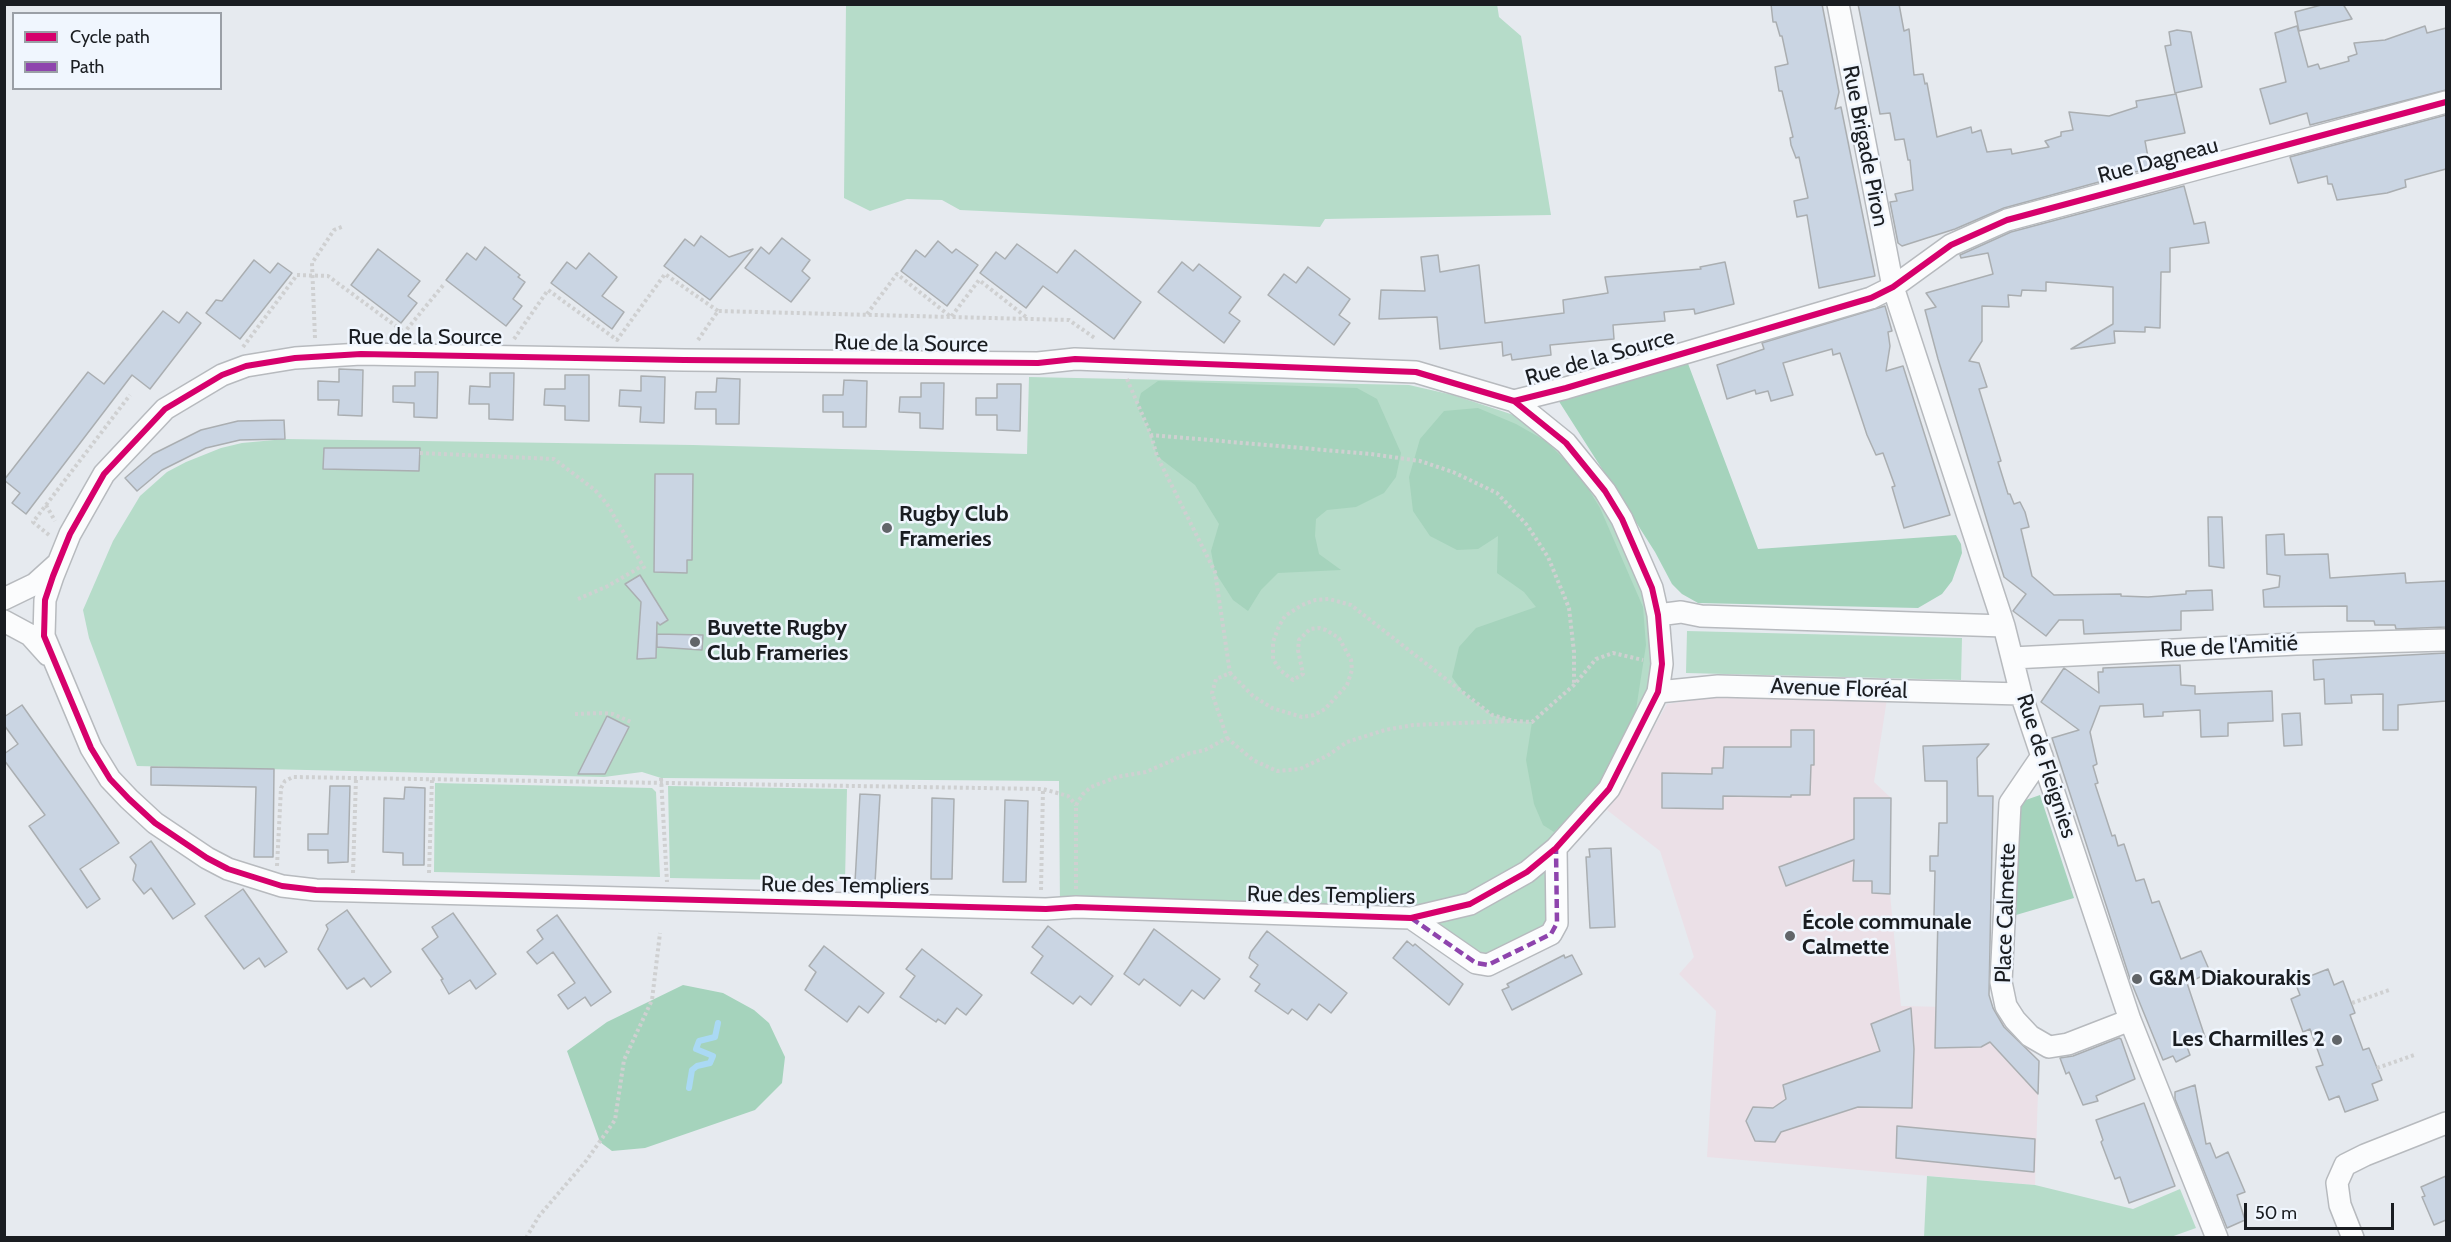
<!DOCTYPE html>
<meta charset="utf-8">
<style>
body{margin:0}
#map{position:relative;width:2451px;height:1242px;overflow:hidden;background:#e6eaef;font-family:Cabin,sans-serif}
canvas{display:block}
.frame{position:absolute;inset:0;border:6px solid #1a1d21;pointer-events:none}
.legend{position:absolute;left:12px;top:12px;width:210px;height:78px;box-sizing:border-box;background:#f0f6fe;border:2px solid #9a9fa6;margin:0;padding:8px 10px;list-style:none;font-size:18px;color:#1a1d21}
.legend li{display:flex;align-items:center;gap:12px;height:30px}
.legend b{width:30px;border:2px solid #9a9fa6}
.scale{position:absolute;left:2244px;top:1203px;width:150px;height:27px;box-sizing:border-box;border:3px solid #1a1d21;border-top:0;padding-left:8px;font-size:18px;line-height:21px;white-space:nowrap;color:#1a1d21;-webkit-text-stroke:4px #f0f6fe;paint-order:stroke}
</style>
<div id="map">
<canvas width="2451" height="1242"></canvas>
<div class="frame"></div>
<ul class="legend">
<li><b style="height:8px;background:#d6006c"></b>Cycle path</li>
<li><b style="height:8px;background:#8e44ad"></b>Path</li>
</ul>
<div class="scale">50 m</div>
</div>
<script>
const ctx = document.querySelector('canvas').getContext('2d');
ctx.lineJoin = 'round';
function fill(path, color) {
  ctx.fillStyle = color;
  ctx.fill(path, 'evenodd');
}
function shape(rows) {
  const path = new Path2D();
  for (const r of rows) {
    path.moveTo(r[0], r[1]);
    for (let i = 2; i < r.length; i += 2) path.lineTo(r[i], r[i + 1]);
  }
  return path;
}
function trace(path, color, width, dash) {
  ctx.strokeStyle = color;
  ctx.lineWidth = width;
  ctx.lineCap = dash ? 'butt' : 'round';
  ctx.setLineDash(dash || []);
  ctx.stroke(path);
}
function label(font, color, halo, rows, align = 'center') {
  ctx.font = font + ' Cabin,sans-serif';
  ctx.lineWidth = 5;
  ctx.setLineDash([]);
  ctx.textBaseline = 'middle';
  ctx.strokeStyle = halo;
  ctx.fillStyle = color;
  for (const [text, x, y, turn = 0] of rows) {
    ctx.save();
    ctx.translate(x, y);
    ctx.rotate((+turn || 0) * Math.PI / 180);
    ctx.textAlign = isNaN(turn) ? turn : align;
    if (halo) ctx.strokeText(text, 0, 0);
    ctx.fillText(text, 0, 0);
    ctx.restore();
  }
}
fill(shape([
 [1748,692,1887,699,1874,782,1891,798,1890,894,1901,1006,1993,1008,2039,1061,2035,1185,1707,1157,1716,1011,1679,974,1694,957,1660,851,1607,810,1667,704]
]), '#ebe0e7');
fill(shape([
 [1497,4,1499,17,1521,36,1551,215,1325,219,1320,227,960,210,942,200,907,199,870,211,844,198,846,5],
 [1029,377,1409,385,1453,395,1541,424,1566,443,1638,552,1662,664,1609,789,1556,848,1557,923,1488,965,1411,918,1060,908,1059,781,661,778,642,772,604,777,137,766,89,638,83,610,113,541,140,496,167,472,186,462,221,448,242,443,285,439,693,445,1027,454],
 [1687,631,1962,638,1961,680,1686,673],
 [435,783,652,788,656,792,660,877,434,872],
 [668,786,847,789,845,881,670,878],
 [1927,1176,2035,1185,2133,1209,2180,1189,2196,1228,2168,1238,1924,1237]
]), '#b6dcc9');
fill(shape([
 [1684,353,1758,549,1956,535,1961,544,1962,553,1952,581,1942,594,1918,608,1698,603,1682,594,1672,584,1655,552,1553,392],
 [1158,381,1357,388,1377,399,1401,453,1396,477,1384,493,1356,507,1327,510,1316,519,1315,536,1319,554,1341,570,1278,573,1261,590,1248,611,1233,600,1215,572,1211,551,1219,524,1195,485,1157,456,1151,435,1137,407,1141,393],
 [1478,408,1516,424,1546,441,1580,475,1600,508,1643,607,1646,645,1635,716,1620,751,1594,791,1554,832,1543,825,1534,804,1526,760,1532,722,1514,721,1492,715,1466,696,1452,677,1459,647,1476,628,1536,607,1524,592,1497,573,1498,536,1478,549,1457,550,1430,536,1413,511,1409,477,1420,439,1444,411],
 [2040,795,2074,898,2016,915,2020,802],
 [683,985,723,993,754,1010,769,1023,785,1057,782,1083,755,1110,645,1148,612,1151,600,1142,567,1051,607,1022]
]), '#a5d3bc');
trace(shape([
 [689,1088,692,1070,697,1066,710,1063,713,1056,696,1049,699,1041,715,1037,718,1023]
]), '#aad9f4', 6);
const building = shape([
 [1771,4,1822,4,1839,92,1835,109,1841,107,1875,276,1819,288,1807,215,1797,217,1794,201,1808,198,1799,157,1796,158,1791,145,1790,138,1793,137,1782,91,1779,91,1775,67,1788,64,1782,36,1780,36,1776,22,1773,22,1771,4],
 [1858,4,1899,4,1904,31,1909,29,1914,75,1923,74,1925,84,1927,83,1937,137,1971,127,1972,133,1981,130,1987,152,2011,149,2012,154,2049,147,2045,141,2061,136,2061,132,2073,130,2069,112,2109,116,2137,107,2136,101,2176,94,2185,133,2145,141,2150,168,2004,208,1955,229,1902,246,1898,243,1890,202,1897,201,1895,194,1913,190,1910,160,1908,160,1904,139,1895,140,1890,113,1880,114,1858,4],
 [2325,4,2343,4,2352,19,2299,31,2295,12,2325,4],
 [2297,26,2308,67,2318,64,2320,69,2349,61,2348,57,2357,54,2354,43,2385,40,2425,26,2427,33,2446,28,2446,90,2310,125,2307,113,2270,124,2260,89,2286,82,2275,33,2297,26],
 [2177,30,2191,32,2202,87,2175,93,2165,46,2171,45,2169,32,2177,30],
 [2446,115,2446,169,2405,180,2406,187,2387,193,2337,200,2332,184,2328,184,2327,176,2298,183,2290,157,2446,115],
 [2184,186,2194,224,2205,222,2209,243,2170,248,2170,272,2161,272,2160,328,2145,327,2145,332,2114,331,2115,343,2071,349,2113,324,2113,287,2046,282,2046,291,2022,290,2021,296,2008,295,2009,307,1982,306,1982,341,1969,361,1979,363,1987,387,1979,389,2001,461,1998,462,2008,494,2010,494,2014,504,2020,502,2025,512,2029,527,2021,529,2032,576,2054,595,2121,594,2121,596,2148,597,2186,594,2186,591,2212,590,2213,610,2181,611,2181,630,2084,634,2083,620,2059,620,2046,636,2013,611,2026,594,2004,577,1938,359,1925,310,1936,307,1926,293,1993,274,1988,253,1961,258,1960,255,2011,232,2184,186],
 [701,236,729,257,753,249,710,300,664,266,685,239,694,246,701,236],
 [782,238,810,260,802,271,810,278,791,302,745,268,761,247,769,254,782,238],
 [938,241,952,253,956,249,978,265,947,306,901,271,916,250,925,257,938,241],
 [1017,244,1057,273,1075,250,1141,302,1114,339,1043,286,1026,308,980,273,996,252,1005,259,1017,244],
 [485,247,520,275,518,277,525,282,513,299,522,306,506,326,446,280,467,253,476,260,485,247],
 [378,249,420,281,408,296,417,303,401,323,351,285,378,249],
 [589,253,617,277,602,296,624,312,612,329,551,283,567,262,576,269,589,253],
 [1438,255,1440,272,1479,265,1485,323,1564,313,1563,300,1608,293,1605,277,1701,269,1700,267,1725,262,1734,304,1695,314,1694,309,1664,312,1665,321,1613,325,1614,339,1550,345,1551,355,1512,360,1511,354,1503,356,1502,342,1440,349,1437,317,1379,319,1381,290,1425,291,1421,257,1438,255],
 [254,260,270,273,278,263,292,273,240,339,206,313,216,300,222,301,254,260],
 [1182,262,1193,271,1199,264,1241,297,1229,313,1240,321,1224,343,1158,292,1182,262],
 [1308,267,1350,299,1339,315,1350,323,1334,345,1268,295,1284,274,1296,283,1308,267],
 [1885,306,1892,331,1888,332,1890,346,1886,371,1903,366,1950,515,1904,528,1892,487,1895,486,1883,453,1876,455,1867,435,1840,353,1833,355,1832,349,1783,363,1793,395,1771,401,1768,391,1756,394,1755,390,1727,399,1717,365,1764,349,1762,343,1885,306],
 [163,311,179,323,187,312,201,323,150,389,132,375,26,514,12,503,20,493,4,480,88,372,104,384,163,311],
 [339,369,363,370,362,416,338,415,339,400,318,400,318,381,339,382,339,369],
 [415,372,438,372,437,418,414,417,414,403,393,402,393,386,415,386,415,372],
 [490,373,514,373,513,420,489,419,489,404,469,404,470,386,490,387,490,373],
 [565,375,589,375,589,421,565,420,565,406,544,405,545,389,565,389,565,375],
 [641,376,665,377,664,423,640,422,641,407,619,406,620,390,641,391,641,376],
 [717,378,740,379,739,424,716,424,716,409,695,409,696,392,716,392,717,378],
 [844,380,867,381,866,427,843,427,843,412,823,412,823,395,843,395,844,380],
 [921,383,944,383,943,429,920,428,920,413,899,412,900,397,921,397,921,383],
 [997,384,1021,384,1020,431,997,430,997,415,976,415,976,398,997,398,997,384],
 [284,420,285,439,240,440,206,448,162,470,137,491,125,478,153,454,201,430,238,421,284,420],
 [324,448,420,448,419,471,323,469,324,448],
 [655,474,693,474,692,560,687,560,687,573,654,572,655,474],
 [2208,517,2222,517,2224,568,2209,566,2208,517],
 [2284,534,2285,555,2328,554,2330,578,2405,573,2406,583,2446,581,2446,627,2396,629,2395,625,2375,625,2374,621,2347,621,2347,606,2264,607,2263,590,2279,587,2280,576,2267,574,2266,535,2284,534],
 [640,575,668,620,660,625,657,622,656,658,637,659,641,602,625,584,640,575],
 [657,634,703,635,702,650,657,647,657,634],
 [2446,653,2446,701,2398,705,2398,730,2383,730,2383,694,2351,695,2352,703,2325,704,2324,679,2314,680,2313,660,2446,653],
 [2180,665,2181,685,2195,686,2195,694,2272,691,2273,721,2228,723,2228,736,2201,737,2200,710,2163,712,2163,716,2144,717,2143,704,2100,706,2090,732,2097,764,2093,766,2098,783,2095,784,2112,836,2115,835,2118,846,2124,844,2136,881,2144,879,2152,903,2159,901,2181,959,2201,951,2208,967,2209,973,2187,983,2205,1037,2186,1044,2190,1055,2176,1062,2173,1056,2163,1060,2130,979,2052,738,2079,730,2041,702,2064,668,2099,693,2098,672,2103,672,2103,668,2180,665],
 [22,705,119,843,80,869,100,899,87,908,29,826,45,815,4,760,4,754,18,744,4,725,4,717,22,705],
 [2300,713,2302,745,2284,746,2282,714,2300,713],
 [607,716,629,727,605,774,578,774,607,716],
 [1791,730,1814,730,1814,765,1811,765,1810,795,1791,795,1791,797,1723,796,1723,809,1662,808,1662,773,1712,774,1712,768,1723,768,1724,747,1791,747,1791,730],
 [1989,744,1977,758,1978,796,1993,796,1989,995,1993,1008,2004,1027,2039,1061,2038,1094,1990,1042,1981,1047,1935,1048,1938,916,1934,916,1935,871,1930,871,1930,856,1938,856,1939,823,1947,823,1947,781,1925,781,1923,746,1989,744],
 [151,767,274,769,273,857,254,857,256,787,151,785,151,767],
 [330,786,350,786,348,862,328,863,328,850,308,850,308,834,328,834,330,786],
 [405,787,425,788,424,865,403,865,403,853,383,852,384,798,404,799,405,787],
 [860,794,880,795,875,883,855,882,860,794],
 [932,798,954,799,952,879,931,879,932,798],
 [1854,798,1891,798,1890,894,1872,893,1872,881,1853,881,1854,860,1786,886,1779,867,1854,839,1854,798],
 [1005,800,1028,801,1026,882,1003,882,1005,800],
 [151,841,195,904,173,919,151,888,144,894,133,880,136,865,130,857,151,841],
 [1611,848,1615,927,1590,928,1586,857,1590,857,1589,849,1611,848],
 [243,889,287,952,265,967,259,958,244,969,205,916,243,889],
 [347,910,391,972,371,987,364,978,347,989,318,949,328,929,326,925,347,910],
 [453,913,496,974,476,989,470,980,449,994,441,980,443,979,422,949,438,937,432,927,453,913],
 [557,915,611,992,591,1006,585,997,568,1009,558,995,575,983,553,952,537,964,527,952,543,939,537,930,557,915],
 [1048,926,1113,976,1091,1005,1080,996,1073,1004,1031,973,1043,956,1032,947,1048,926],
 [1154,929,1220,979,1204,999,1192,990,1180,1006,1144,979,1139,985,1124,974,1154,929],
 [1267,931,1347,993,1331,1013,1319,1004,1307,1020,1292,1009,1288,1014,1255,991,1260,984,1250,977,1258,965,1249,958,1251,952,1267,931],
 [1407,941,1413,946,1415,944,1463,984,1449,1005,1393,958,1407,941],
 [824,946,884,993,868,1013,859,1006,847,1022,805,990,816,972,809,966,824,946],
 [922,949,982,995,966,1015,957,1008,945,1024,938,1019,936,1022,900,997,915,976,906,969,922,949],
 [1564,955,1565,958,1572,955,1582,974,1512,1010,1502,990,1509,987,1507,984,1564,955],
 [2328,969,2334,985,2343,981,2355,1013,2350,1015,2363,1050,2369,1048,2382,1080,2372,1084,2378,1100,2345,1112,2339,1096,2329,1100,2316,1067,2323,1065,2310,1029,2303,1032,2291,999,2300,995,2295,982,2328,969],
 [1911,1008,1914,1049,1912,1108,1858,1107,1781,1132,1775,1142,1755,1141,1746,1121,1753,1107,1773,1108,1786,1099,1783,1085,1880,1051,1871,1024,1911,1008],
 [2119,1038,2121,1039,2135,1079,2096,1096,2098,1101,2083,1105,2069,1072,2066,1074,2060,1058,2073,1056,2119,1038],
 [2195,1085,2206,1144,2210,1143,2216,1158,2228,1152,2245,1192,2237,1195,2245,1220,2227,1228,2175,1099,2175,1092,2195,1085],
 [2144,1103,2175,1186,2129,1203,2120,1177,2115,1179,2101,1142,2103,1140,2096,1120,2144,1103],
 [1897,1126,2035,1139,2034,1172,1896,1158,1897,1126],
 [2446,1176,2446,1220,2434,1225,2422,1197,2425,1196,2421,1187,2446,1176]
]);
fill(building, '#cad5e3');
trace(building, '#aaaeb1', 1.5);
const minor = shape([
 [1838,4,1893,287,2004,626,2021,694,2130,1020,2217,1238],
 [1514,401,1566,443,1605,491,1622,519,1652,588,1658,615,1662,664,1658,692,1609,789,1556,848,1527,872,1470,904,1411,918,1076,907,1046,909,316,890,282,886,228,869,207,858,155,823,129,799,110,779,91,748,44,636,45,600,53,576,70,534,104,474,165,409,222,375,246,366,295,358,361,354,684,360,1038,363,1075,359,1100,360,1416,372,1514,401,1566,388,1871,298,1893,287,1951,245,2007,220,2446,102],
 [4,599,35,584,56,565],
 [1658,615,1681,612,1701,616,2004,626],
 [4,621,30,635,48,655],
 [2012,658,2296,644,2446,640],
 [1658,692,1718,686,2021,694],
 [2042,756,2010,803,2001,982,2006,1006,2015,1020,2030,1036,2049,1047,2068,1044,2130,1020],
 [1411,918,1476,963,1488,965,1551,934,1557,923,1556,848],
 [2353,1238,2340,1205,2337,1183,2345,1165,2365,1155,2446,1123]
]);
trace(minor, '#b7babe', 24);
trace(shape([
 [867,314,897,274,951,317,979,280,1026,317],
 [403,334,445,283],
 [315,338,312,263,334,230,344,226],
 [514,339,548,290,617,340,665,274,718,311],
 [698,340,718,311,1069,320,1096,339],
 [243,347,297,275,328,276,404,332],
 [1127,379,1151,435,1371,454,1420,461,1453,472,1497,493,1527,525,1548,557,1569,608,1574,652,1574,685],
 [1151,435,1157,456,1215,572,1230,673],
 [420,453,554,459,595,490,607,504,646,571],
 [46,505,55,521],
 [49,535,33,522,130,395],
 [578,599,608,586,642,566],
 [575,714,603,713,613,714,631,722],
 [1227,738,1253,760,1277,771,1300,769,1327,756,1347,742,1385,730,1413,725,1510,721],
 [661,778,667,882],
 [277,866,281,788,285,781,293,777,1043,789,1068,796,1076,805],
 [353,873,356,778],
 [429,873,432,779],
 [1076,889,1076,805,1083,794,1091,787,1117,777,1146,772,1187,754,1205,750,1227,738,1212,693,1216,679,1230,673,1253,696,1272,708,1302,717,1314,715,1325,709,1347,685,1352,670,1351,660,1339,638,1326,630,1319,628,1310,629,1299,640,1298,650,1303,674,1293,680,1280,670,1273,659,1273,642,1279,626,1285,616,1302,605,1315,600,1329,599,1351,605,1492,715,1514,721,1532,722,1574,685,1596,659,1613,653,1643,660],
 [1041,890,1043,789],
 [2352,1003,2389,990],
 [2377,1068,2414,1055],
 [526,1238,539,1216,586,1161,615,1120,624,1060,652,1000,660,933]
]), '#cfd0d1', 4, [3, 3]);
trace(minor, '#fbfcfd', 21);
trace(shape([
 [1411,918,1476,963,1488,965,1551,934,1557,923,1556,848]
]), '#8e44ad', 4.5, [9, 4.5]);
trace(shape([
 [1514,401,1566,443,1605,491,1622,519,1652,588,1658,615,1662,664,1658,692,1609,789,1556,848,1527,872,1470,904,1411,918,1076,907,1046,909,316,890,282,886,228,869,207,858,155,823,129,799,110,779,91,748,44,636,45,600,53,576,70,534,104,474,165,409,222,375,246,366,295,358,361,354,684,360,1038,363,1075,359,1100,360,1416,372,1514,401,1566,388,1871,298,1893,287,1951,245,2007,220,2446,102]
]), '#d6006c', 6);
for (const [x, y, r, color] of [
 [887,528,6,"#616569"],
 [695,642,6,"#616569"],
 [1790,936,6,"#616569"],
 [2137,979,6,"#616569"],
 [2337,1040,6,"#616569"]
]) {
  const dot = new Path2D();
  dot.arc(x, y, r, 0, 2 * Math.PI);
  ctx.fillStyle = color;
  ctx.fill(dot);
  trace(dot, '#f0f6fe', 2);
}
label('22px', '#1a1d21', '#f0f6fe', [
 ["Rue Brigade Piron",1865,146,79],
 ["Rue Dagneau",2158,161,-15],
 ["Rue de la Source",425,338],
 ["Rue de la Source",911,344,1],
 ["Rue de la Source",1600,358,-16],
 ["Rue de l'Amitié",2229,647,-3],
 ["Avenue Floréal",1839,689,2],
 ["Rue de Fleignies",2046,766,72],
 ["Rue des Templiers",845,886,1],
 ["Rue des Templiers",1331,896,1],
 ["Place Calmette",2006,913,-88]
]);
label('bold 22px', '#1a1d21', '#f0f6fe', [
 ["Rugby Club",899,515],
 ["Frameries",899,540],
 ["Buvette Rugby",707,629],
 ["Club Frameries",707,654],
 ["École communale",1802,923],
 ["Calmette",1802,948],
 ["G&M Diakourakis",2149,979],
 ["Les Charmilles 2",2325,1040,"right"]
], 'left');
</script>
